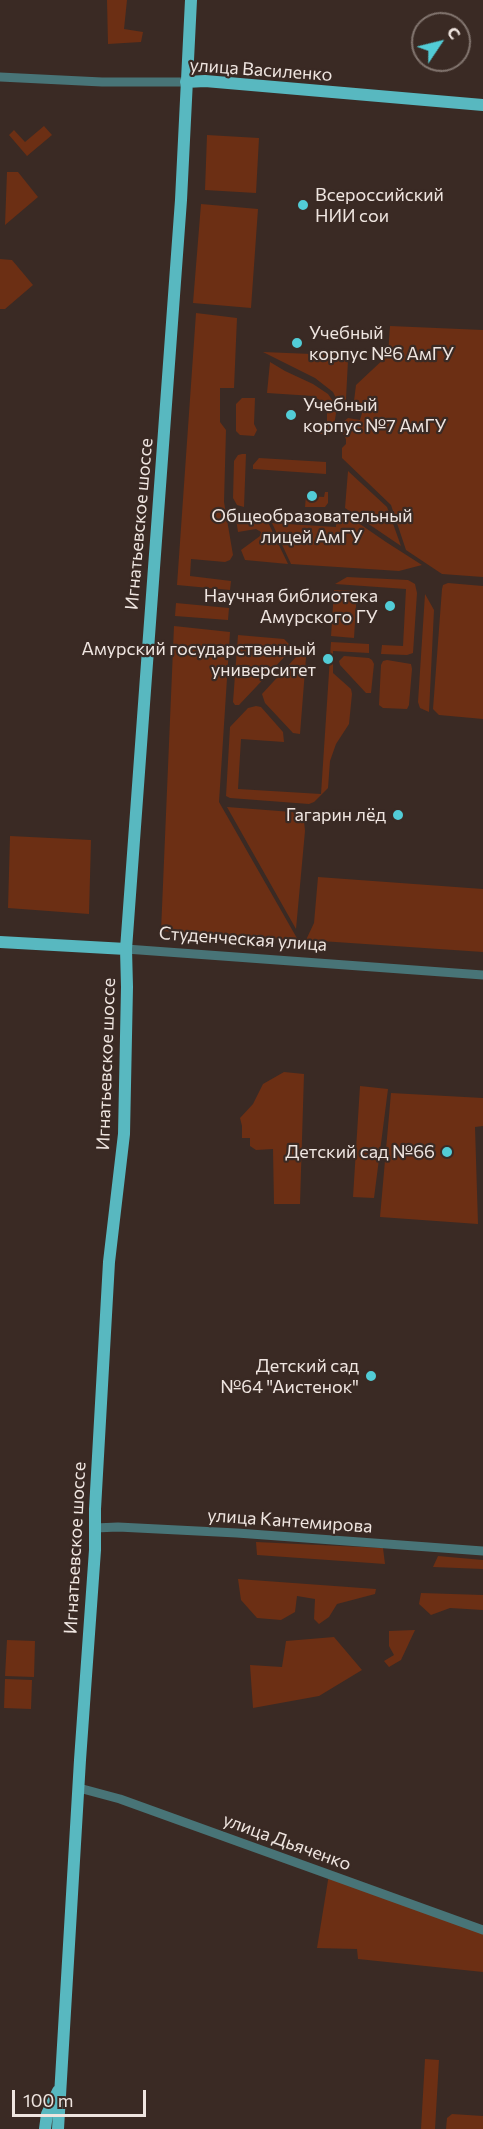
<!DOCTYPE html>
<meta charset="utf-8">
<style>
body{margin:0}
#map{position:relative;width:483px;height:2129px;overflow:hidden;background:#3a2a24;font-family:Commissioner,sans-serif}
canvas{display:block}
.north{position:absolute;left:411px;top:12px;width:60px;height:60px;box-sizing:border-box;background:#3a2a24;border:2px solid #82756f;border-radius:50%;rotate:55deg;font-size:16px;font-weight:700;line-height:24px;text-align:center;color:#efe5e0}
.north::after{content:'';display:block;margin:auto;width:21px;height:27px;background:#52ccd6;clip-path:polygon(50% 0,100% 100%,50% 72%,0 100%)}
.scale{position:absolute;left:12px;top:2090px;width:134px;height:27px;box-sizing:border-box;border:3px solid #efe5e0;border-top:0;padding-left:8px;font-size:18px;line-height:21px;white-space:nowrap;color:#efe5e0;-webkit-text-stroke:4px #3a2a24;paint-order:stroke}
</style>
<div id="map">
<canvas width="483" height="2129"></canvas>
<div class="north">С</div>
<div class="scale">100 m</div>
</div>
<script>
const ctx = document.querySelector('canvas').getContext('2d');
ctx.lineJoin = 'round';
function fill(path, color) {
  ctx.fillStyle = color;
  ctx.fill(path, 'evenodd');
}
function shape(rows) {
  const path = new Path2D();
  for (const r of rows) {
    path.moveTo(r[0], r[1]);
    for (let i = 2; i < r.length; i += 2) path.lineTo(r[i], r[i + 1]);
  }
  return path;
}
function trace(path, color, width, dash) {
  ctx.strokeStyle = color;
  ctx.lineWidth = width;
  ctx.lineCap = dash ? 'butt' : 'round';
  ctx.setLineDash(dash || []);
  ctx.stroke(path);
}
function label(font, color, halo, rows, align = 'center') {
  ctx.font = font + ' Commissioner,sans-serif';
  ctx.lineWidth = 4.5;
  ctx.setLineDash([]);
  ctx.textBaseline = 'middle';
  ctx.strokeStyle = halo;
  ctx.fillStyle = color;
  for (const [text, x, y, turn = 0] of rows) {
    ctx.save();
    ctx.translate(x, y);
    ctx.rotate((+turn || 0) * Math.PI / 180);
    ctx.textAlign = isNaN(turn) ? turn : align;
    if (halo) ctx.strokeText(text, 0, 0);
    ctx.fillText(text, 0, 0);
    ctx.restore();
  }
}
fill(shape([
 [107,0,127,0,124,29,143,32,141,42,108,44],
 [44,126,52,135,27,156,9,135,14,130,25,142],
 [207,135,259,138,256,193,205,190],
 [7,172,18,172,38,197,5,225],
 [201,204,258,209,251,308,193,303],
 [0,259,12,260,33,285,5,309,0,309],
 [196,313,237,318,234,388,220,388,220,422,226,430,224,502,233,555,230,560,225,562,191,559,190,576,231,581,230,590,177,585],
 [390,326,483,330,483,577,442,574,406,550,391,505,342,458,342,448,346,444,346,439,342,432,343,422,348,418,360,420,362,413,354,401,356,385,388,355],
 [263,352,336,355,348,360,346,399,344,404,339,404,333,392,315,378],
 [270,362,285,371,313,384,328,394,337,407,333,432,328,434,319,434,319,429,323,429,327,425,327,406,325,403,313,396,267,393],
 [242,398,255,398,254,424,257,430,254,436,240,435,236,431,236,404],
 [242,454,246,454,244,507,237,505,233,498,234,461,238,455],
 [259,458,326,462,326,474,253,469,253,465],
 [348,471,387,507,401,546,345,508],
 [325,492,328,492,328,503,325,507,305,507,306,496,324,497],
 [341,511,386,542,422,565,399,571,291,564,272,523,336,527,336,516],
 [239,514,265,516,288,564,245,560,241,550,260,536,261,532,256,529,238,532,236,519],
 [347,577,408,580,415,584,417,593,413,653,407,655,381,654,382,645,403,646,406,589,335,584],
 [448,583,483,586,483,719,439,715,433,709,442,589,443,585],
 [334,590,357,591,354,638,331,636],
 [425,594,434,610,429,712,420,708,418,702],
 [176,603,229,608,228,620,175,616],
 [174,626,230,632,219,802,298,940,161,931],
 [238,635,284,639,290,645,290,651,239,705,235,705,233,702],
 [331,642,369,644,369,653,333,651,333,673,351,689,352,694,349,724,336,744,330,761,328,788,314,802,309,804,230,798,226,796,230,727,248,708,256,706,261,707,283,732,284,742,241,739,238,789,321,794],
 [307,645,300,734,293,733,265,703,262,694],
 [344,656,369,658,372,660,374,664,371,693,366,693,340,665,339,661],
 [387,660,411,664,412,669,409,705,407,709,383,708,379,705,381,665,383,661],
 [227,807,292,812,299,815,304,821,305,831,296,929],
 [10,836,91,840,89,914,8,908],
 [318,877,483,889,483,952,306,940,314,923],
 [284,1072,304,1074,300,1204,274,1204,273,1149,256,1150,250,1146,250,1138,242,1138,242,1126,240,1118,253,1104,263,1084],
 [360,1086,388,1089,374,1198,353,1197],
 [391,1093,483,1098,483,1126,475,1127,478,1224,380,1217],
 [256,1542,383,1548,385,1564,257,1555],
 [438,1556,483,1560,483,1569,433,1567],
 [238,1579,376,1589,375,1594,337,1604,329,1617,319,1624,314,1619,315,1599,297,1596,295,1612,281,1620,257,1618,241,1600],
 [421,1593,483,1595,483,1610,450,1608,431,1615,419,1604],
 [415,1630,401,1660,389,1667,384,1661,394,1655,389,1646,389,1631],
 [334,1637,362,1670,319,1696,253,1708,250,1665,282,1667,286,1641],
 [7,1640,35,1641,34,1677,5,1676],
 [5,1679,32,1680,31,1709,4,1708],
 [329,1874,483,1930,483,1972,358,1959,357,1949,317,1948],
 [425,2059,439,2060,435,2129,421,2129],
 [452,2114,483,2116,483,2129,446,2129,447,2118]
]), '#6c2f14');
trace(shape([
 [0,77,102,82,186,82],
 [126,949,483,975],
 [95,1528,118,1527,237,1533,483,1551],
 [79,1788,120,1799,483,1930]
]), '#487477', 9);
trace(shape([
 [186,82,205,81,483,105],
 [0,942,126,949],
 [45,2129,47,2114,58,2091],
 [58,2129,80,1760,95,1550,95,1509,109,1262,124,1134,127,987,126,949,181,200,191,0]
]), '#58b8c0', 12);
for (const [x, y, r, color] of [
 [303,205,6,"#52ccd6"],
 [297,343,6,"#52ccd6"],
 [291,415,6,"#52ccd6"],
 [312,496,6,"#52ccd6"],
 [390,606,6,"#52ccd6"],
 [328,659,6,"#52ccd6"],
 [398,815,6,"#52ccd6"],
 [447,1152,6,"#52ccd6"],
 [371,1376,6,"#52ccd6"]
]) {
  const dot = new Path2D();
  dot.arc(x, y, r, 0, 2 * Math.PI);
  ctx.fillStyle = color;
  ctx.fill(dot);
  trace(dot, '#3a2a24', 2);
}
label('18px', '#efe5e0', '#3a2a24', [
 ["улица Василенко",261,70,4],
 ["Игнатьевское шоссе",139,524,-85],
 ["Студенческая улица",243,939,4],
 ["Игнатьевское шоссе",106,1064,-88],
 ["улица Кантемирова",290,1521,4],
 ["Игнатьевское шоссе",75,1548,-87],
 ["улица Дьяченко",287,1842,20]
]);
label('18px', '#efe5e0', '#3a2a24', [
 ["Всероссийский",315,195,"left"],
 ["НИИ сои",315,216,"left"],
 ["Учебный",309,333,"left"],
 ["корпус №6 АмГУ",309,354,"left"],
 ["Учебный",303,405,"left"],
 ["корпус №7 АмГУ",303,426,"left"],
 ["Общеобразовательный",312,516,"center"],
 ["лицей АмГУ",312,537,"center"],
 ["Научная библиотека",378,596],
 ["Амурского ГУ",378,617],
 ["Амурский государственный",316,649],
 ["университет",316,670],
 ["Гагарин лёд",386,815],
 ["Детский сад №66",435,1152],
 ["Детский сад",359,1366],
 ["№64 \"Аистенок\"",359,1387]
], 'right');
</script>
